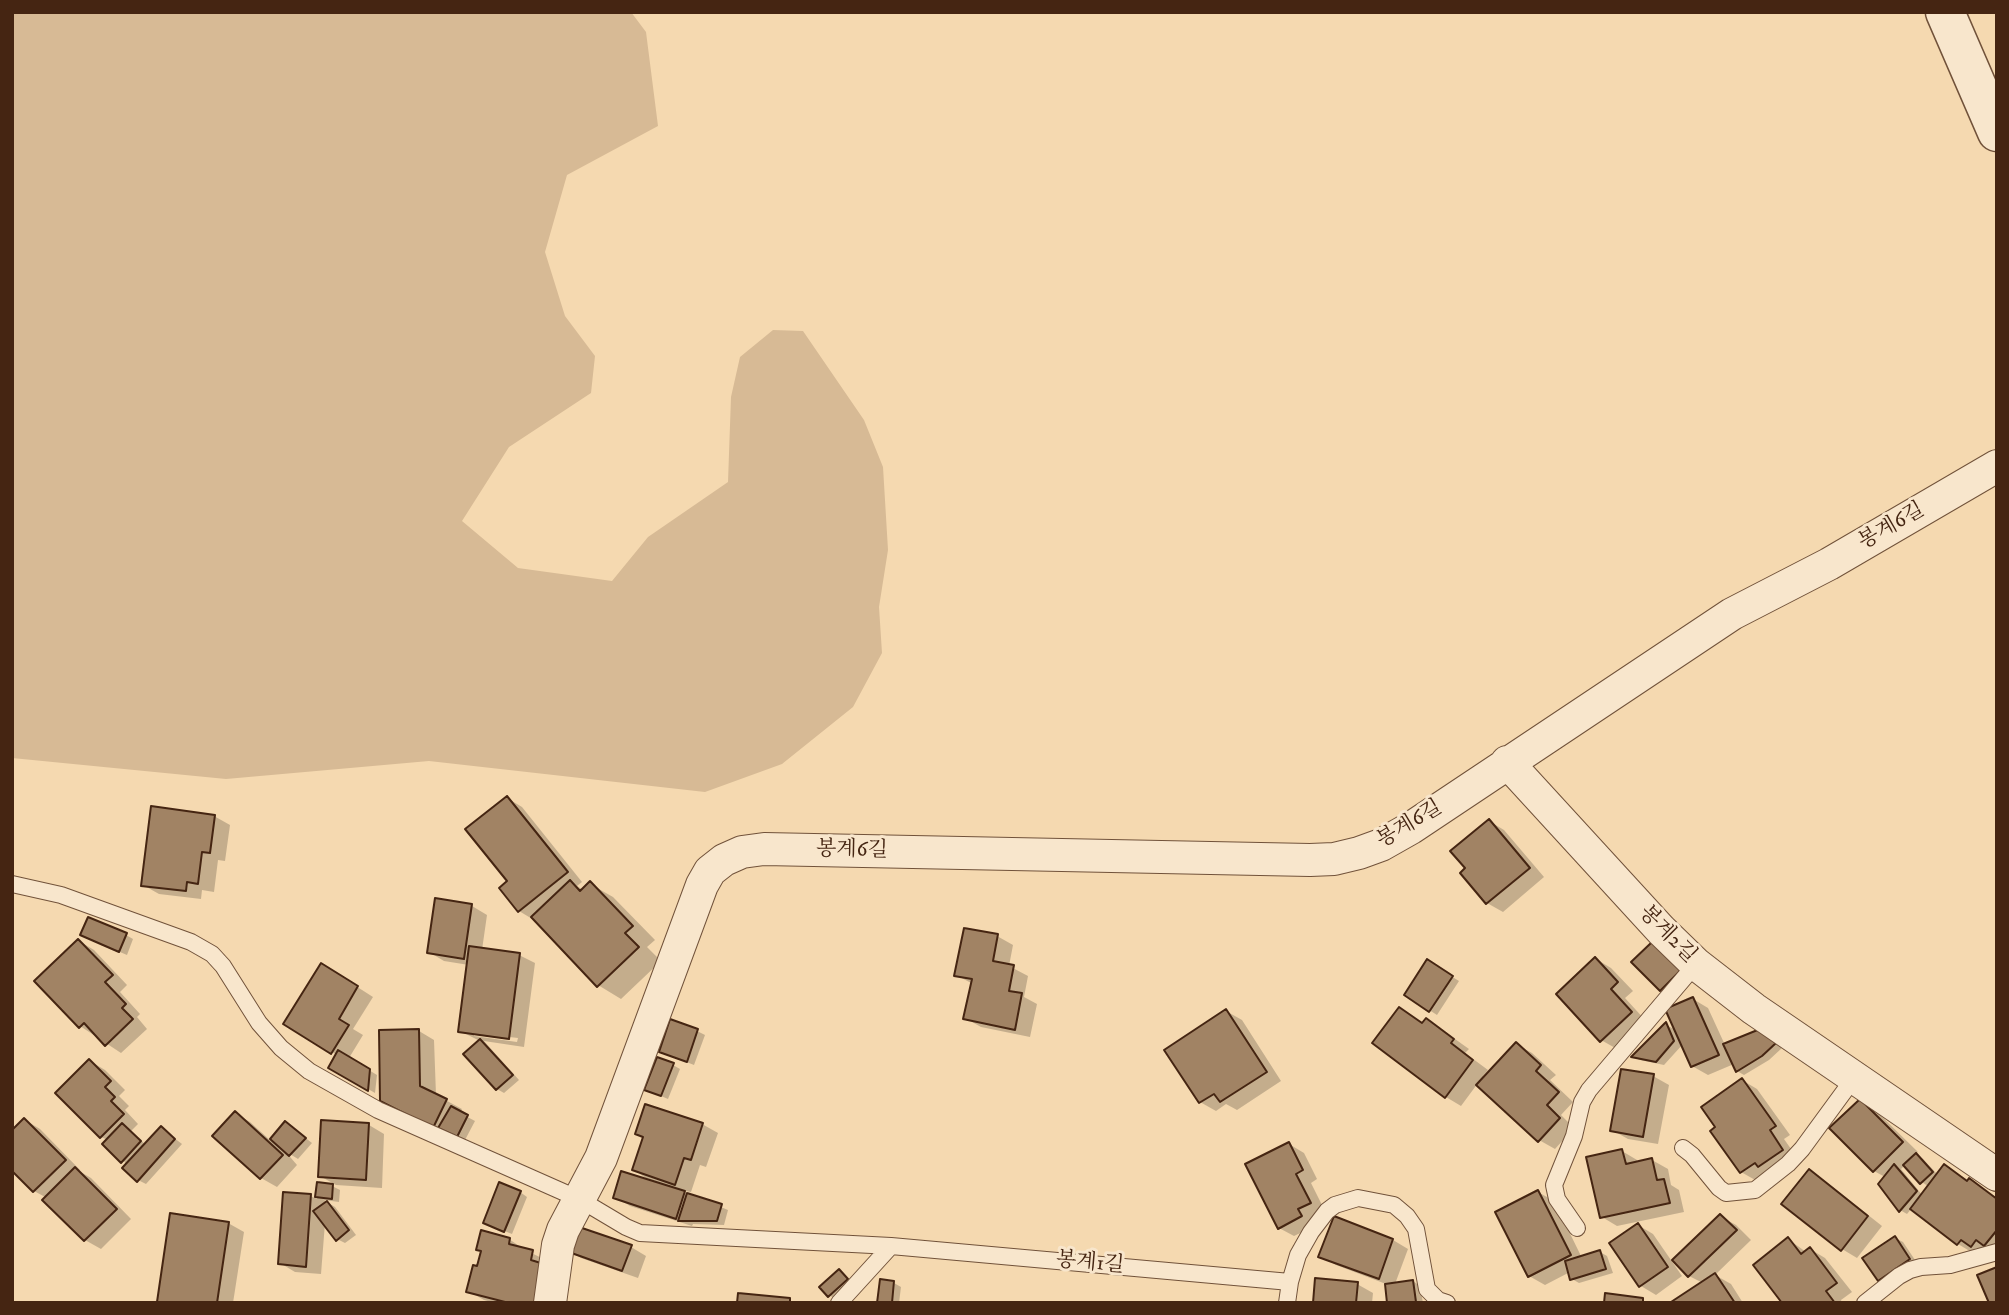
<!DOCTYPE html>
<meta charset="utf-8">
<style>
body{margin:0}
#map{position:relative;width:2009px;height:1315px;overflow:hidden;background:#f5d9b0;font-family:"IM FELL DW Pica",serif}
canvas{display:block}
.frame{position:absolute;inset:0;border:14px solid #452512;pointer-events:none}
</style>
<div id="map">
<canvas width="2009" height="1315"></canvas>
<div class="frame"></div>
</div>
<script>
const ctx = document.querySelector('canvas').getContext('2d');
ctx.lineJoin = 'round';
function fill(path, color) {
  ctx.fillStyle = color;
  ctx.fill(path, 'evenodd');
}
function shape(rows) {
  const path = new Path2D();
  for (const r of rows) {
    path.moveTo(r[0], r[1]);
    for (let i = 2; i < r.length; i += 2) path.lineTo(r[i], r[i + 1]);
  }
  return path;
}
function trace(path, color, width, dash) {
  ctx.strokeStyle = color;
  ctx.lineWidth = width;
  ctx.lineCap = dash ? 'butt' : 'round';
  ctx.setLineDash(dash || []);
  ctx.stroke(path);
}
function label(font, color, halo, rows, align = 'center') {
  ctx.font = font + ' "IM FELL DW Pica","Noto Serif KR",serif';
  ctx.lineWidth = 6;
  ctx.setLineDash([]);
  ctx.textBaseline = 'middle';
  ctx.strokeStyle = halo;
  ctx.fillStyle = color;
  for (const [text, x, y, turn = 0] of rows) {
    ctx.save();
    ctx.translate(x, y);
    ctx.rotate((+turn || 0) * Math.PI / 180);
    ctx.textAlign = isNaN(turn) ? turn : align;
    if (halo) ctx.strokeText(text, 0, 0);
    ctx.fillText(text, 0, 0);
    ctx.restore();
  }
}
fill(shape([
 [12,12,631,12,646,32,658,126,567,175,545,252,565,316,595,356,591,393,509,447,462,521,518,568,612,581,648,537,728,482,731,397,740,357,773,330,803,331,864,420,883,467,888,550,879,607,882,653,853,707,782,764,705,792,429,761,226,779,12,758]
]), '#d7ba95');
fill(shape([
 [507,798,522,807,582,882,577,886,583,890,590,884,613,897,655,940,647,947,661,961,621,999,598,985,534,920,519,911,510,882],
 [214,816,230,825,225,861,218,860,214,892,202,890,201,899,159,894,143,885],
 [1489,821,1504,830,1544,877,1503,912,1487,903,1468,868],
 [472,906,487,915,482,950,519,955,535,963,524,1047,484,1041,519,1080,504,1093,497,1089,480,1041,460,1031,469,965,444,961,429,952],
 [474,1033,518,1038,517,1042,474,1036],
 [126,935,133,939,127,955,89,939],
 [997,936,1013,945,1009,966,1028,976,1024,997,1037,1004,1030,1037,981,1027,965,1018,973,984,956,975],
 [79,941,94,950,127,985,120,992,140,1014,137,1017,147,1029,121,1053,80,1026],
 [1596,959,1611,968,1633,991,1625,998,1646,1021,1617,1049,1601,1040],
 [1428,962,1459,981,1437,1015,1406,995],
 [337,974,373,997,353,1029,363,1035,349,1058,377,1075,375,1093,330,1067,337,1055,286,1024],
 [1693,999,1708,1008,1725,1045,1767,1035,1782,1048,1769,1060,1744,1075,1737,1071,1734,1064,1708,1075,1692,1066,1683,1044,1664,1065,1640,1060,1633,1057,1666,1025,1676,1030],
 [1399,1009,1423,1024,1426,1020,1441,1029,1469,1049,1465,1053,1488,1070,1483,1076,1485,1078,1516,1044,1532,1053,1556,1075,1550,1080,1573,1102,1561,1115,1574,1128,1555,1149,1539,1140,1478,1083,1461,1106,1446,1097],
 [1226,1011,1242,1020,1281,1081,1237,1110,1226,1104,1216,1111,1200,1102],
 [419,1031,434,1040,436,1095,462,1109,460,1113,475,1121,465,1140,450,1133,449,1135,397,1109],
 [697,1031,705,1035,694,1065,661,1052],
 [90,1061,105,1070,125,1090,119,1096,129,1106,125,1110,138,1124,131,1131,146,1145,161,1128,182,1144,146,1184,138,1180,108,1140,101,1137],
 [673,1065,680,1069,668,1099,654,1093],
 [1653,1076,1669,1085,1658,1144,1628,1139,1612,1130],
 [1742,1080,1757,1089,1790,1135,1784,1139,1798,1159,1757,1181,1741,1172,1718,1128],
 [1860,1101,1875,1110,1918,1152,1915,1154,1923,1159,1938,1175,1945,1166,1997,1198,1997,1251,1987,1254,1976,1248,1973,1253,1958,1244,1912,1208,1907,1214,1900,1210,1885,1177,1874,1171,1832,1128],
 [1905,1165,1922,1182,1929,1187,1923,1196,1901,1169],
 [235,1113,250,1122,271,1141,286,1123,312,1143,298,1159,285,1151,297,1165,277,1187,261,1178,215,1136],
 [25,1120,40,1129,80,1170,79,1171,91,1178,131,1219,101,1249,85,1240,45,1200,47,1198,34,1191],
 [323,1122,369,1125,384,1134,382,1188,336,1185,320,1176],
 [702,1124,718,1133,706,1167,700,1165,691,1192,680,1190,728,1210,724,1225,693,1224,692,1226,630,1206,615,1197,653,1183,634,1170],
 [1289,1144,1304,1153,1317,1179,1311,1183,1325,1211,1317,1225,1294,1236,1279,1228],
 [1622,1151,1637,1160,1638,1163,1652,1160,1668,1169,1671,1185,1679,1190,1684,1212,1617,1226,1602,1217],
 [1809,1171,1824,1180,1882,1226,1857,1258,1842,1249],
 [318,1184,332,1186,340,1190,339,1202,324,1200,335,1207,356,1235,345,1243,337,1239,325,1223,321,1274,295,1272,280,1263,310,1196,317,1199],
 [520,1192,527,1197,512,1234,492,1226],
 [1538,1192,1554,1201,1582,1258,1600,1252,1607,1256,1613,1273,1579,1283,1572,1279,1570,1272,1545,1285,1529,1276],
 [1720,1216,1736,1225,1751,1240,1715,1275,1731,1284,1743,1303,1673,1303,1703,1283,1689,1276],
 [1335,1218,1393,1240,1408,1249,1395,1284,1413,1281,1420,1286,1423,1303,1389,1303,1386,1284,1336,1265,1321,1256],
 [228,1223,244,1232,233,1303,162,1303,159,1301],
 [1638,1225,1653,1234,1682,1276,1656,1295,1641,1286],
 [1895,1238,1903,1242,1917,1263,1886,1284,1879,1280],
 [509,1239,525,1250,548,1261,552,1303,495,1303,484,1300,468,1291,482,1252,478,1250],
 [1788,1239,1806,1252,1810,1249,1825,1258,1852,1292,1841,1300,1842,1303,1784,1303],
 [631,1247,646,1256,638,1278,581,1258,566,1249],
 [839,1271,854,1284,837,1300,829,1295],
 [894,1283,901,1287,899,1303,879,1303],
 [1357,1284,1373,1293,1372,1303,1315,1303]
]), '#0003');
const building = shape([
 [507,796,568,872,518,912,499,888,507,881,465,829,507,796],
 [151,806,215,815,210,853,202,852,198,884,187,882,186,891,141,886,151,806],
 [1489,819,1530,868,1486,904,1460,873,1465,868,1450,851,1489,819],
 [570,880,580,891,590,881,633,926,625,933,639,947,597,987,531,917,570,880],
 [435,898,472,904,464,959,427,953,435,898],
 [88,917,127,933,119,952,80,935,88,917],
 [964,928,998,934,993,961,1014,965,1009,991,1022,993,1015,1030,963,1019,972,979,954,976,964,928],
 [78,939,113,975,105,982,126,1004,122,1008,133,1019,105,1046,84,1023,79,1028,34,981,78,939],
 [1652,942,1681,970,1660,991,1631,962,1652,942],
 [469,946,520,953,509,1039,458,1032,469,946],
 [1595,957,1618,982,1611,989,1632,1012,1600,1042,1556,994,1595,957],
 [1427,959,1453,976,1429,1012,1404,995,1427,959],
 [321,963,358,986,339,1019,349,1025,331,1054,283,1024,321,963],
 [1693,997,1719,1055,1691,1067,1665,1009,1693,997],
 [1399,1007,1422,1023,1426,1018,1454,1039,1451,1043,1473,1060,1445,1098,1372,1043,1399,1007],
 [1226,1009,1267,1072,1220,1102,1214,1094,1199,1103,1164,1050,1226,1009],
 [670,1019,698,1029,687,1062,659,1052,670,1019],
 [1666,1022,1674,1041,1656,1062,1631,1057,1666,1022],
 [419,1029,420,1086,447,1099,433,1128,380,1101,379,1030,419,1029],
 [1760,1029,1776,1043,1762,1056,1736,1072,1723,1044,1760,1029],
 [480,1039,513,1075,496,1090,463,1054,480,1039],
 [1516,1042,1541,1065,1536,1071,1559,1092,1547,1105,1560,1118,1538,1142,1476,1085,1516,1042],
 [338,1050,370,1069,368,1091,328,1068,338,1050],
 [657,1057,674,1063,661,1096,644,1090,657,1057],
 [89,1059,111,1081,105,1087,115,1097,111,1101,124,1114,100,1138,55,1093,89,1059],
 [1621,1069,1654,1074,1643,1137,1610,1131,1621,1069],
 [1742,1078,1776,1126,1770,1130,1783,1150,1758,1167,1755,1163,1740,1173,1710,1131,1715,1127,1701,1107,1742,1078],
 [1860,1099,1903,1142,1873,1172,1829,1128,1860,1099],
 [645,1104,703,1123,691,1160,684,1158,675,1185,632,1170,643,1137,635,1134,645,1104],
 [451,1106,468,1115,457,1137,438,1128,451,1106],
 [235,1111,283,1155,260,1179,212,1136,235,1111],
 [24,1118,66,1160,33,1192,12,1171,12,1130,24,1118],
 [321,1120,369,1123,366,1180,318,1177,321,1120],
 [285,1121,306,1138,289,1156,270,1139,285,1121],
 [122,1123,141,1141,121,1163,102,1144,122,1123],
 [161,1126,175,1139,137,1182,122,1168,161,1126],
 [1289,1142,1303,1170,1296,1174,1311,1203,1298,1209,1302,1216,1278,1229,1245,1164,1289,1142],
 [1622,1149,1626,1164,1652,1158,1657,1180,1664,1179,1670,1203,1600,1218,1586,1157,1622,1149],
 [1916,1153,1933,1172,1920,1184,1903,1165,1916,1153],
 [1894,1164,1917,1191,1899,1212,1878,1184,1894,1164],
 [1944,1164,1967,1181,1969,1178,1997,1199,1997,1230,1984,1246,1976,1240,1971,1247,1961,1240,1957,1245,1910,1209,1944,1164],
 [75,1167,117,1209,84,1241,42,1200,75,1167],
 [1809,1169,1868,1216,1841,1251,1781,1204,1809,1169],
 [621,1171,685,1191,676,1219,613,1198,621,1171],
 [317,1182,333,1184,332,1199,315,1197,317,1182],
 [499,1182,521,1191,504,1232,483,1223,499,1182],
 [1538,1190,1571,1255,1528,1277,1495,1212,1538,1190],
 [283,1192,311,1194,306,1267,278,1264,283,1192],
 [687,1193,722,1204,717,1221,678,1221,687,1193],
 [327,1201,349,1230,336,1241,313,1211,327,1201],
 [170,1213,229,1222,217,1303,157,1302,170,1213],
 [1720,1214,1737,1230,1688,1277,1672,1260,1720,1214],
 [1334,1216,1393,1239,1379,1279,1318,1257,1334,1216],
 [1638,1223,1668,1267,1639,1287,1609,1243,1638,1223],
 [582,1228,632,1245,622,1271,563,1250,570,1232,582,1228],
 [481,1230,510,1238,509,1244,533,1250,531,1260,544,1264,535,1303,509,1303,466,1292,473,1265,477,1266,481,1251,476,1250,481,1230],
 [1895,1236,1910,1259,1878,1281,1862,1258,1895,1236],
 [1788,1237,1801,1254,1810,1247,1837,1283,1826,1291,1835,1303,1782,1303,1753,1265,1788,1237],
 [1600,1250,1606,1269,1570,1280,1565,1261,1600,1250],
 [1997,1267,1997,1303,1989,1303,1977,1275,1997,1267],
 [839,1269,848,1279,828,1297,819,1287,839,1269],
 [1715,1273,1735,1303,1671,1303,1671,1302,1715,1273],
 [1315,1278,1358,1282,1356,1303,1313,1303,1315,1278],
 [880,1279,894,1281,892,1303,877,1303,880,1279],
 [1413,1280,1416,1302,1387,1303,1385,1284,1413,1280],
 [738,1293,790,1298,790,1303,737,1303,738,1293],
 [1605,1293,1643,1298,1643,1303,1604,1303,1605,1293]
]);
fill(building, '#a18364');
trace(building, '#452512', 2);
const service = shape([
 [12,884,61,895,191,942,212,954,223,966,259,1023,281,1048,309,1071,378,1110,579,1199,626,1227,640,1233,891,1246,1290,1282],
 [1683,1148,1692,1155,1719,1188,1726,1193,1755,1190,1788,1164,1802,1149,1854,1078],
 [1577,1228,1557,1199,1554,1185,1574,1136,1582,1102,1589,1090,1696,964],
 [839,1303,891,1246],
 [1287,1303,1290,1282,1298,1255,1311,1232,1327,1211,1335,1205,1358,1198,1394,1205,1407,1216,1416,1229,1427,1289,1438,1300,1447,1303],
 [1865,1303,1899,1276,1910,1270,1921,1267,1950,1265,1997,1252]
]);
const minor = shape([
 [1507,762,1661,930,1696,964,1754,1009,1997,1175],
 [550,1303,558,1245,563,1230,601,1158,702,885,710,871,724,860,742,852,764,849,1310,860,1334,859,1359,853,1381,845,1411,828,1732,614,1829,564,1997,466]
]);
const tertiary = shape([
 [1945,12,1997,132]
]);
trace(service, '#71523a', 18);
trace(minor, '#71523a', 34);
trace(tertiary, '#71523a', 41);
trace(service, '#f8e6cc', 16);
trace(minor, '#f8e6cc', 32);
trace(tertiary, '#f8e6cc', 38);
label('21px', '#452512', '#f8e6cc', [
 ["봉계6길",1892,527,-30],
 ["봉계6길",1410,825,-31],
 ["봉계6길",852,851,1],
 ["봉계2길",1667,935,45],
 ["봉계1길",1090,1264,5]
]);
</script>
